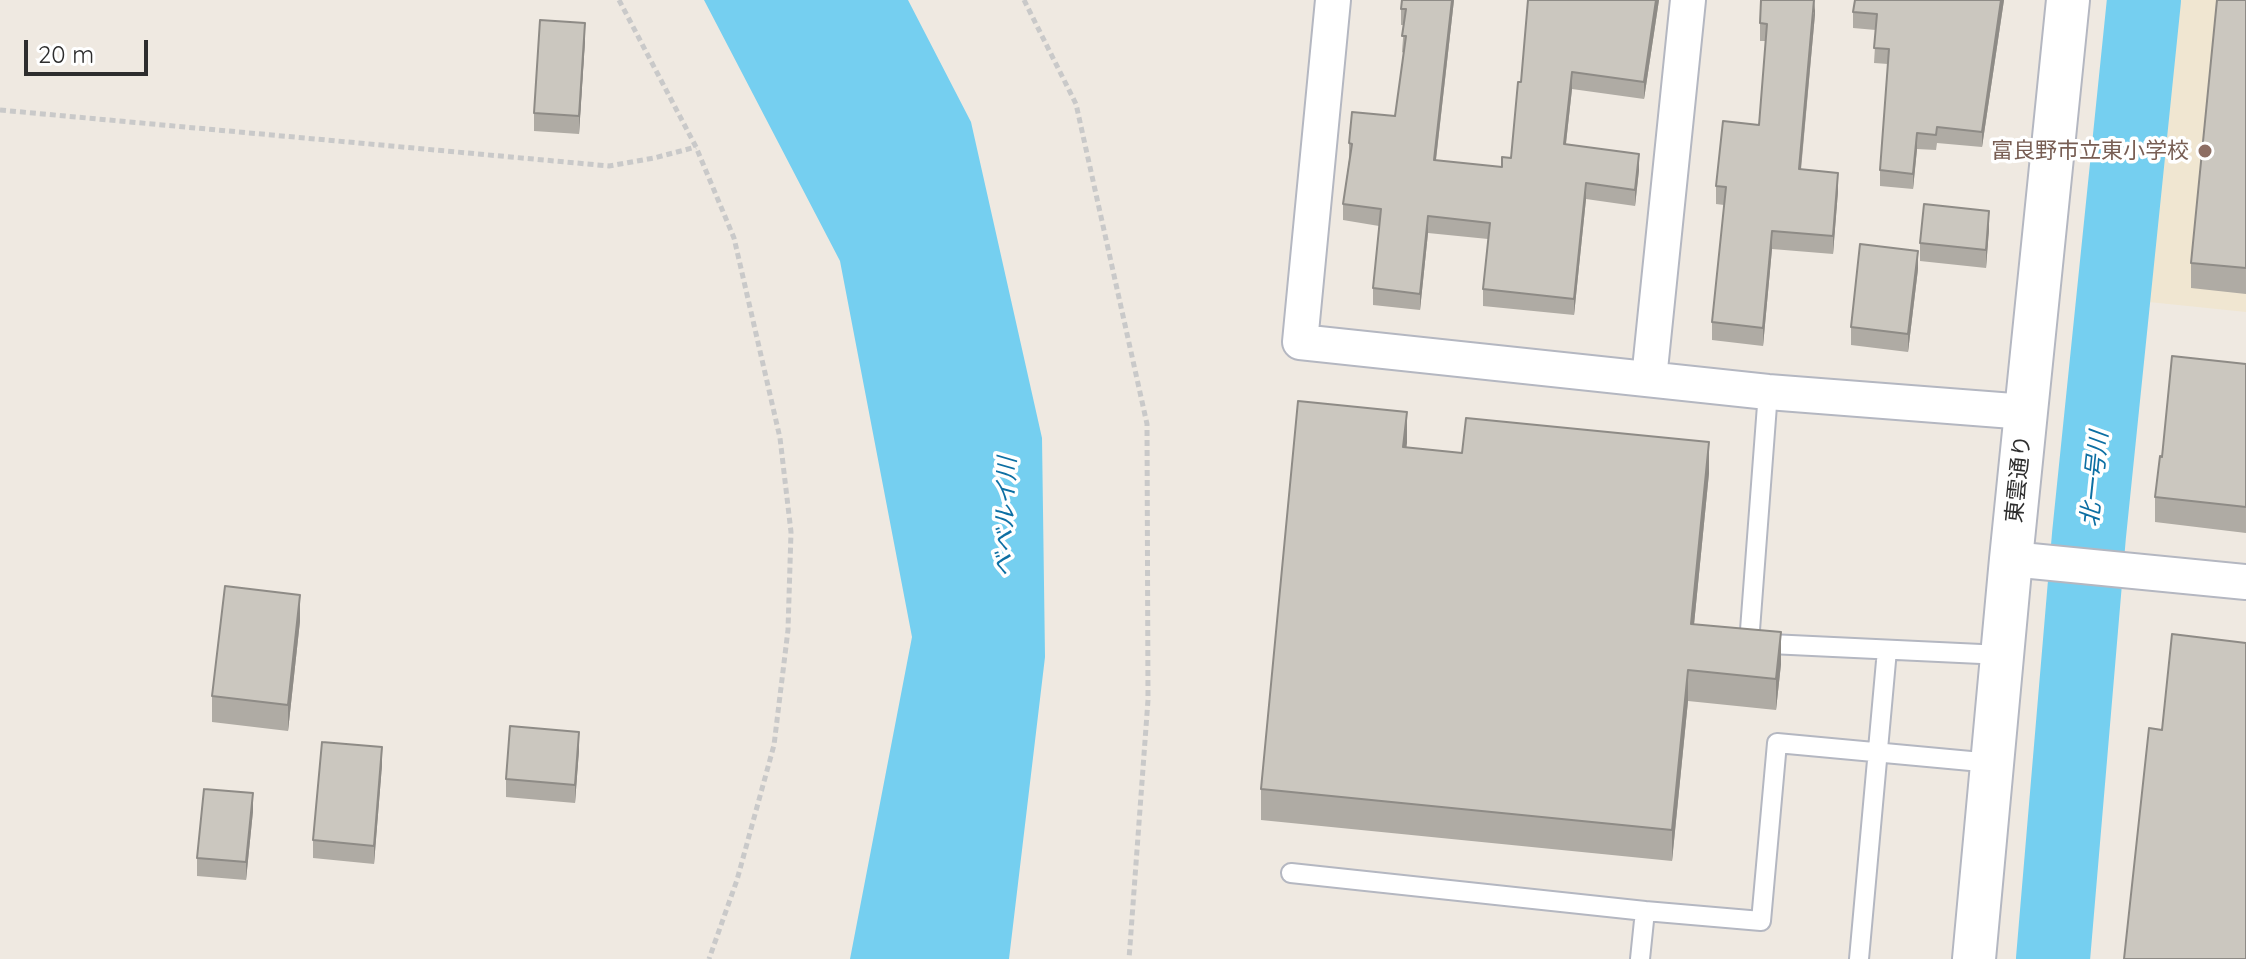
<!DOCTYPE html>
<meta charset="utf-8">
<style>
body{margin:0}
#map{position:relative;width:2246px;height:959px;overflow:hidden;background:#efe9e1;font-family:Quicksand,sans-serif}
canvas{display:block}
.scale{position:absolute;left:24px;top:40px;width:124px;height:36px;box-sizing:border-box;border:4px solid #2e2e2e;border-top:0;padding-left:10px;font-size:24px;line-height:28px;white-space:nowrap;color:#2e2e2e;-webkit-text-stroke:6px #fff;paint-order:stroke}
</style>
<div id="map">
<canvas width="2246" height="959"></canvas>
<div class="scale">20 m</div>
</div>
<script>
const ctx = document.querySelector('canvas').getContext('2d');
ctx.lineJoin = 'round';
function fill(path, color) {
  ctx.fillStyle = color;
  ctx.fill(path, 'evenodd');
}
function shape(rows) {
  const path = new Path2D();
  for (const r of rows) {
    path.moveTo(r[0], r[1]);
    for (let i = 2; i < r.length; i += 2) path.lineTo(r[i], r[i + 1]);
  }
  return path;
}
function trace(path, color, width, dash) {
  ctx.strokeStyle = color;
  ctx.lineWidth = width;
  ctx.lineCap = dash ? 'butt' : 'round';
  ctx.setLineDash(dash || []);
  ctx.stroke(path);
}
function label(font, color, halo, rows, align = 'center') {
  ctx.font = font + ' Quicksand,"Noto Sans JP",sans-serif';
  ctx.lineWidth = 7;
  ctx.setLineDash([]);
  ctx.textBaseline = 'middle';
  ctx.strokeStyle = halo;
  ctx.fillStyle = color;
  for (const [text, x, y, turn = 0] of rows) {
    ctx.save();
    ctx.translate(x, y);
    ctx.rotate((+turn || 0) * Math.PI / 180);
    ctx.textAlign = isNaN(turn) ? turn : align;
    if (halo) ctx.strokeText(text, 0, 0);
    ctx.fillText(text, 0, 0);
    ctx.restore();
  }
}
fill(shape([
 [2178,0,2246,0,2246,312,2149,302]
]), '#f0e6d1');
fill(shape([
 [704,0,908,0,971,122,1042,438,1045,657,1009,959,850,959,912,637,840,261]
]), '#75cff0');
trace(shape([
 [2053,959,2089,535,2144,0]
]), '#75cff0', 74);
const service = shape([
 [1768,392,1749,643,2002,655],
 [1291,873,1645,911],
 [1640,959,1645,911,1761,921,1777,743,1992,763],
 [1859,959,1887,650]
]);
const minor = shape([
 [1333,0,1300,342,1768,392,2026,412],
 [1649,379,1688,0],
 [2011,559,2246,582]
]);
const tertiary = shape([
 [1974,959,2011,559,2068,0]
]);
trace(service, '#b4b7c1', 22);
trace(minor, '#b4b7c1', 38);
trace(tertiary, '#b4b7c1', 46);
trace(shape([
 [619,0,696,147,734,238,780,438,791,532,788,630,774,745,737,880,709,959],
 [1024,0,1076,104,1147,424,1148,700,1129,959],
 [0,110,609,166,654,158,696,147]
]), '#c9c9c9', 5, [6, 4]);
trace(service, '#fff', 18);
trace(minor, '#fff', 34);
trace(tertiary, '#fff', 42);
fill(shape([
 [1454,0,1436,160,1502,167,1511,158,1521,82,1528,0,1659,0,1644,99,1572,89,1566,144,1639,170,1635,206,1586,199,1574,315,1483,306,1483,289,1488,239,1428,233,1420,310,1373,305,1373,288,1379,226,1343,220,1343,204,1349,160,1349,143,1395,116,1404,53,1402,52,1404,25,1401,25,1401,9],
 [1855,0,2004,0,1982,147,1937,143,1936,150,1917,149,1913,189,1880,186,1880,170,1888,64,1874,63,1876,30,1853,28,1853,12],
 [2246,0,2246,294,2191,288,2191,263],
 [1815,14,1801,170,1838,191,1833,254,1772,249,1763,346,1712,340,1712,322,1724,205,1716,204,1716,186,1759,125,1766,41,1760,41,1760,23],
 [585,41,579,134,534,131,534,113],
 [1989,229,1986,268,1920,261,1920,243],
 [1918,269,1908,352,1851,345,1851,327],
 [2246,364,2246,533,2155,522,2155,497,2162,457],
 [1406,447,1462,453,1709,473,1694,624,1781,664,1776,710,1688,701,1672,861,1261,820,1261,789],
 [300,621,288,731,212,722,212,696],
 [579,750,575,803,506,797,506,779],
 [382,765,374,864,313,858,313,840],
 [253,811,246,880,197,876,197,858]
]), '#afaba4');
fill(shape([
 [1452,0,1454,0,1434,176,1434,160],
 [1656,0,1659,0,1644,99,1644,82],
 [1815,0,1815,14,1799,188,1799,169],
 [2001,0,2004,0,1982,147,1982,132],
 [585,23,585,41,579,134,579,116],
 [1572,72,1572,89,1564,160,1564,144],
 [1917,133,1917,149,1913,189,1913,174],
 [1639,154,1639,170,1635,206,1635,190],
 [1838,173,1838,191,1833,254,1833,236],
 [1586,183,1586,199,1574,315,1574,299],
 [1989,211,1989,229,1986,268,1986,250],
 [1428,216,1428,233,1420,310,1420,294],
 [1772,231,1772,249,1763,346,1763,328],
 [1918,251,1918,269,1908,352,1908,334],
 [1407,412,1407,443,1403,478,1403,447],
 [1709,442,1709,473,1691,655,1691,624],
 [300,595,300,621,288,731,288,705],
 [1781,632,1781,664,1776,710,1776,679],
 [1688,670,1688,701,1672,861,1672,830],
 [579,732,579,750,575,803,575,785],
 [382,747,382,765,374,864,374,846],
 [253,793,253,811,246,880,246,862]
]), '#8e8b86');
const building = shape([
 [1402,0,1452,0,1434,160,1502,167,1502,157,1511,158,1518,82,1521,82,1528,0,1656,0,1644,82,1572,72,1564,144,1639,154,1635,190,1586,183,1574,299,1483,289,1490,223,1428,216,1420,294,1373,288,1381,209,1343,204,1352,144,1349,143,1352,112,1395,116,1406,36,1402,36,1406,9,1401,9,1402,0],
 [1761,0,1814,0,1799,169,1838,173,1833,236,1772,231,1763,328,1712,322,1726,187,1716,186,1723,121,1759,125,1767,24,1760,23,1761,0],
 [1855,0,2001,0,1982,132,1937,127,1936,135,1917,133,1913,174,1880,170,1889,49,1874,48,1877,14,1853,12,1855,0],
 [2217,0,2246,0,2246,268,2191,263,2217,0],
 [540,20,585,23,579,116,534,113,540,20],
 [1924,204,1989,211,1986,250,1920,243,1924,204],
 [1860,244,1918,251,1908,334,1851,327,1860,244],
 [2172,356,2246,364,2246,507,2155,497,2160,456,2162,457,2172,356],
 [1298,401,1407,412,1403,447,1462,453,1466,418,1709,442,1691,624,1781,632,1776,679,1688,670,1672,830,1261,789,1298,401],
 [225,586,300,595,288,705,212,696,225,586],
 [2172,634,2246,643,2246,959,2124,959,2149,728,2162,730,2172,634],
 [510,726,579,732,575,785,506,779,510,726],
 [322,742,382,747,374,846,313,840,322,742],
 [204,789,253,793,246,862,197,858,204,789]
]);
fill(building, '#cbc7bf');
trace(building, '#8e8b86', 2);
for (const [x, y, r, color] of [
 [2205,151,8,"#8d6e63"]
]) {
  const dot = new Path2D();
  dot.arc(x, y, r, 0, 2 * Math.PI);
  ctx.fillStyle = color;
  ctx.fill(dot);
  trace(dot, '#fff', 3);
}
label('22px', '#785e54', '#fff', [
 ["富良野市立東小学校",2189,151]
], 'right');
label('22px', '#2e2e2e', '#fff', [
 ["東雲通り",2019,479,-84]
]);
label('italic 24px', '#0d6fa3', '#fff', [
 ["北一号川",2095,479,-84],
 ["ベベルイ川",1006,517,-88]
]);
</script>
